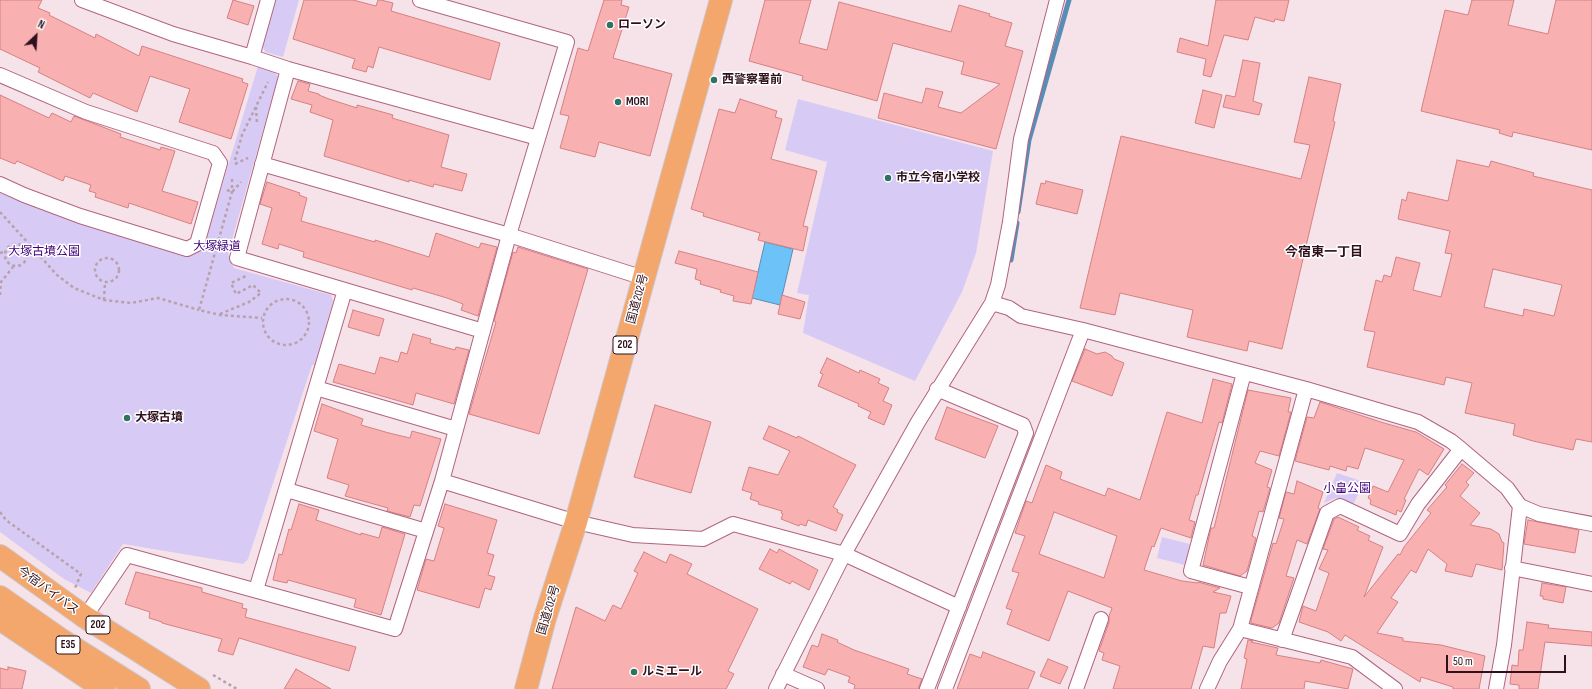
<!DOCTYPE html>
<meta charset="utf-8">
<style>
body{margin:0}
#map{position:relative;width:1592px;height:689px;overflow:hidden;background:#f6e3e9;font-family:"Sofia Sans Condensed",sans-serif}
canvas{display:block}
.north{position:absolute;left:16px;top:16px;width:40px;height:40px;-webkit-text-stroke:3px #fff;paint-order:stroke;rotate:25deg;font-size:11px;font-weight:700;line-height:16px;text-align:center;color:#2f101c}
.north::after{content:'';display:block;margin:auto;width:14px;height:18px;background:#2f101c;clip-path:polygon(50% 0,100% 100%,50% 72%,0 100%)}
.scale{position:absolute;left:1446px;top:655px;width:120px;height:18px;box-sizing:border-box;border:2px solid #2f101c;border-top:0;padding-left:5px;font-size:12px;line-height:14px;white-space:nowrap;color:#2f101c;-webkit-text-stroke:3px #fff;paint-order:stroke}
</style>
<div id="map">
<canvas width="1592" height="689"></canvas>
<div class="north">N</div>
<div class="scale">50 m</div>
</div>
<script>
const ctx = document.querySelector('canvas').getContext('2d');
ctx.lineJoin = 'round';
function fill(path, color) {
  ctx.fillStyle = color;
  ctx.fill(path, 'evenodd');
}
function shape(rows) {
  const path = new Path2D();
  for (const r of rows) {
    if (r.length === 3) {
      path.moveTo(r[0] + r[2], r[1]);
      path.arc(r[0], r[1], r[2], 0, 2 * Math.PI);
      continue;
    }
    path.moveTo(r[0], r[1]);
    for (let i = 2; i < r.length; i += 2) path.lineTo(r[i], r[i + 1]);
  }
  return path;
}
function trace(path, color, width, dash) {
  ctx.strokeStyle = color;
  ctx.lineWidth = width;
  ctx.lineCap = dash ? 'butt' : 'round';
  ctx.setLineDash(dash || []);
  ctx.stroke(path);
}
function label(font, color, halo, rows, align = 'center') {
  ctx.font = font + ' "Sofia Sans Condensed","Noto Sans JP",sans-serif';
  ctx.lineWidth = 3;
  ctx.setLineDash([]);
  ctx.textBaseline = 'middle';
  ctx.strokeStyle = halo;
  ctx.fillStyle = color;
  for (const [text, x, y, turn = 0] of rows) {
    ctx.save();
    ctx.translate(x, y);
    ctx.rotate((+turn || 0) * Math.PI / 180);
    ctx.textAlign = isNaN(turn) ? turn : align;
    if (halo) ctx.strokeText(text, 0, 0);
    ctx.fillText(text, 0, 0);
    ctx.restore();
  }
}
fill(shape([
 [275,0,299,0,283,57,265,52,262,44],
 [258,66,273,70,278,77,228,254,234,268,331,295,333,301,315,365,312,365,248,559,243,564,123,544,91,593,64,579,0,532,0,190,77,221,190,256,203,249],
 [798,99,993,151,976,253,962,292,915,381,803,333,809,295,797,293,827,162,785,150],
 [1337,473,1364,482,1354,503,1350,504,1336,498,1324,503],
 [1162,537,1190,544,1185,565,1157,558]
]), '#d7cbf6');
const water = shape([
 [765,242,793,249,780,305,752,298,765,242]
]);
fill(water, '#6dc3f8');
trace(water, '#5a8db6', 1);
trace(shape([
 [1018,212,1029,140,1069,0],
 [1011,260,1017,223]
]), '#5a8db6', 5);
const building = shape([
 [0,0,42,0,38,8,50,13,49,15,95,38,96,34,139,56,142,46,243,79,242,82,248,84,231,139,179,122,190,89,150,76,137,112,93,93,90,98,38,72,40,68,0,49,0,0],
 [233,0,254,6,248,25,227,18,233,0],
 [304,0,353,0,376,6,378,0,381,0,393,3,391,11,500,43,490,80,379,47,373,68,368,66,366,72,352,68,355,59,293,39,304,0],
 [604,0,622,0,621,5,629,7,613,58,672,74,650,156,599,142,595,157,560,148,569,116,560,114,578,48,588,51,604,0],
 [765,0,811,0,799,43,827,50,839,2,951,32,959,5,990,14,989,16,1012,23,1005,46,1023,51,996,149,878,118,884,93,922,103,926,88,943,92,938,107,961,113,1000,84,961,74,964,62,893,43,877,101,802,80,803,76,749,61,765,0],
 [1216,0,1289,0,1284,21,1275,19,1274,22,1255,17,1248,40,1224,35,1211,77,1203,75,1206,59,1177,52,1180,38,1208,46,1216,0],
 [1472,0,1514,0,1508,25,1548,34,1556,0,1592,0,1592,150,1513,132,1512,137,1499,133,1500,130,1421,111,1445,10,1468,15,1472,0],
 [1243,60,1260,63,1253,101,1262,104,1259,115,1223,107,1226,95,1235,97,1243,60],
 [1309,77,1341,84,1333,121,1335,122,1282,349,1249,341,1247,351,1187,337,1193,310,1120,293,1115,315,1080,308,1121,136,1301,179,1310,145,1294,142,1309,77],
 [298,81,310,84,308,91,319,94,319,95,329,99,357,108,357,105,379,111,393,115,392,118,449,135,441,167,467,174,462,191,434,184,433,187,409,180,409,182,324,156,333,120,310,112,312,105,291,99,298,81],
 [1203,90,1222,95,1214,128,1195,123,1203,90],
 [0,95,49,118,52,113,71,122,74,116,121,134,120,137,160,150,161,147,175,151,162,191,198,202,191,224,129,203,128,208,95,197,96,193,89,191,91,185,65,176,63,181,17,161,15,164,0,158,0,95],
 [740,99,777,111,775,117,782,119,771,159,817,171,803,226,808,227,803,251,758,240,760,233,703,216,704,213,691,209,719,109,735,113,740,99],
 [1457,160,1489,167,1491,161,1534,173,1533,176,1592,190,1592,442,1576,439,1573,450,1533,441,1513,435,1515,424,1465,413,1472,383,1446,377,1444,385,1367,367,1375,332,1364,330,1376,280,1382,282,1384,275,1391,277,1396,257,1420,263,1413,290,1441,297,1452,254,1445,253,1450,231,1398,219,1402,199,1406,201,1408,192,1448,201,1457,160],
 [1493,269,1562,285,1554,316,1524,309,1523,316,1484,307,1493,269],
 [1046,181,1083,190,1077,214,1036,204,1041,183,1045,184,1046,181],
 [267,182,300,193,299,195,307,198,301,221,375,242,375,240,429,257,436,233,479,248,481,243,497,247,478,316,461,310,463,304,447,298,413,288,412,290,303,257,304,252,279,244,278,249,262,244,272,208,260,204,267,182],
 [518,247,588,269,539,434,469,414,496,322,494,321,513,252,516,253,518,247],
 [679,251,758,272,751,304,733,301,734,296,720,292,721,290,700,284,701,281,695,279,697,269,675,263,679,251],
 [782,295,805,302,800,319,778,314,782,295],
 [353,310,384,319,379,336,348,327,353,310],
 [413,334,431,339,430,343,455,350,456,347,469,350,454,404,416,393,413,405,333,382,339,364,375,374,380,357,398,362,401,352,407,354,413,334],
 [1085,349,1097,354,1105,352,1112,356,1114,359,1124,363,1112,396,1072,381,1085,349],
 [827,358,859,373,860,370,880,379,878,383,889,388,883,401,892,405,884,425,868,418,871,412,858,406,859,404,818,386,823,374,820,373,827,358],
 [1213,379,1232,384,1222,423,1219,422,1198,495,1196,495,1189,520,1195,522,1191,538,1161,528,1154,547,1152,546,1144,570,1182,581,1198,583,1198,582,1220,588,1213,592,1231,596,1226,613,1220,613,1214,648,1203,646,1191,689,1113,689,1120,666,1102,660,1104,653,1099,651,1109,622,1109,616,1112,608,1068,591,1049,641,1007,624,1012,610,1006,608,1019,573,1012,571,1025,536,1015,533,1026,501,1032,503,1046,465,1062,472,1060,479,1105,496,1108,488,1140,500,1167,412,1202,423,1213,379],
 [1054,512,1117,536,1104,578,1039,554,1054,512],
 [1248,390,1291,398,1288,412,1291,412,1279,456,1260,451,1255,463,1272,470,1267,487,1270,488,1263,512,1259,511,1252,536,1256,538,1247,571,1240,576,1203,565,1211,528,1214,528,1248,390],
 [1320,402,1384,423,1416,432,1444,449,1428,475,1419,469,1404,499,1406,500,1401,512,1397,510,1396,515,1370,504,1371,500,1368,498,1373,486,1388,492,1404,460,1365,448,1358,469,1347,466,1346,471,1330,466,1329,470,1295,461,1307,417,1314,418,1320,402],
 [322,404,363,419,361,425,389,433,410,438,412,431,441,439,420,506,414,505,410,517,387,511,388,508,345,496,349,485,327,478,338,439,314,431,322,404],
 [655,405,711,422,691,493,634,477,655,405],
 [947,407,998,426,985,458,935,439,947,407],
 [769,426,797,438,798,436,856,465,833,507,838,510,837,512,843,515,836,531,808,520,806,526,800,524,799,526,781,519,783,514,781,513,782,511,758,504,759,502,750,499,752,493,742,490,749,467,778,475,790,451,763,439,769,426],
 [1462,464,1474,473,1466,482,1469,485,1460,496,1480,513,1470,525,1491,529,1499,534,1502,542,1504,543,1502,570,1476,564,1472,577,1445,571,1447,564,1428,549,1416,573,1411,570,1391,598,1398,602,1377,633,1403,638,1403,641,1441,645,1485,656,1479,689,1453,689,1453,687,1421,677,1420,682,1345,635,1341,641,1328,632,1299,622,1303,606,1316,611,1329,573,1319,569,1328,550,1323,549,1334,519,1338,517,1359,527,1357,530,1370,536,1368,540,1383,547,1364,597,1398,554,1400,555,1404,547,1431,513,1427,510,1447,487,1445,485,1462,464],
 [1297,481,1323,492,1318,508,1320,509,1307,544,1297,540,1286,576,1294,578,1279,623,1272,628,1251,623,1251,620,1273,543,1276,544,1284,519,1279,518,1286,492,1294,494,1297,481],
 [299,504,319,510,316,520,361,535,361,533,379,538,382,527,405,534,381,615,354,607,356,599,288,580,287,583,273,580,279,554,282,555,289,529,291,530,299,504],
 [445,504,497,520,487,553,494,555,488,575,495,577,491,590,485,588,479,608,417,590,426,559,434,561,444,528,438,526,445,504],
 [1528,520,1579,530,1575,553,1524,544,1528,520],
 [770,549,777,553,779,549,818,570,809,590,792,581,790,584,759,569,770,549],
 [644,552,666,563,670,554,692,564,687,574,758,609,728,671,734,674,726,689,552,689,576,607,605,621,613,605,621,609,638,573,634,571,644,552],
 [136,572,202,588,202,592,243,604,242,608,247,609,245,617,356,647,349,671,239,638,233,655,218,651,222,639,162,623,162,622,149,618,150,612,125,604,136,572],
 [1542,583,1566,587,1563,603,1543,599,1543,596,1540,596,1542,583],
 [1527,622,1549,625,1548,628,1592,632,1592,646,1545,642,1538,689,1519,689,1519,685,1510,684,1512,665,1518,666,1519,650,1523,650,1527,622],
 [822,634,838,640,837,642,854,650,909,669,907,674,922,679,918,689,854,689,855,685,848,682,850,677,828,669,825,675,803,667,812,645,818,647,822,634],
 [1248,640,1253,641,1251,642,1278,648,1276,655,1320,663,1321,660,1353,669,1348,689,1305,681,1304,689,1241,689,1247,659,1244,658,1248,640],
 [983,652,1035,672,1028,689,957,689,970,654,981,658,983,652],
 [1048,659,1068,667,1060,684,1040,676,1048,659],
 [8,667,26,671,22,689,0,689,0,668,8,670,8,667],
 [296,669,331,689,284,689,296,669]
]);
fill(building, '#f8b0b1');
trace(building, '#d68083', 1);
const street = shape([
 [82,0,173,34,252,57,268,0],
 [252,57,288,69,538,138],
 [288,69,237,258,483,331],
 [0,75,86,112,213,153,220,163,197,244,187,249,80,216,24,195,0,184],
 [262,164,509,235,644,278],
 [992,303,1009,308,1021,316,1083,330,1306,389,1418,422,1451,441,1461,449,1507,488,1520,506,1539,514,1592,524],
 [1244,373,1191,571,1250,587],
 [316,388,456,429],
 [442,481,576,522,633,535,703,539,733,524,844,554,959,607],
 [287,490,426,531],
 [1512,568,1592,584],
 [256,590,345,290],
 [85,617,127,555,395,629,442,481,509,235,567,42,420,0],
 [1240,629,1352,657,1395,689],
 [1282,640,1327,513,1340,506,1400,534,1418,504,1461,449],
 [783,674,817,689],
 [776,689,844,554,918,422,992,303,998,285,1010,222,1021,139,1057,0],
 [927,689,1026,433,1023,425,937,389],
 [945,689,1083,330],
 [1076,689,1101,619],
 [1207,689,1220,661,1240,629,1306,389],
 [1496,689,1504,645,1520,506]
]);
const highway = shape([
 [0,556,85,617,199,689],
 [0,597,63,641,139,689],
 [0,619,104,689],
 [526,689,545,618,576,522,721,0]
]);
trace(street, '#b2637f', 16);
trace(highway, '#cdc6c9', 24);
trace(shape([
 [256,107,257,124],
 [235,160,242,135,268,82],
 [235,164,248,158],
 [232,179,232,192,199,310,220,315,262,318],
 [227,190,232,192,241,182],
 [0,212,57,275,74,288,104,300,131,303,158,298,199,310],
 [16,255,11],
 [0,253,4,252],
 [107,270,12],
 [0,295,1,282,13,267],
 [286,322,23],
 [104,300,105,282],
 [220,314,249,302,261,293,253,285,236,294,231,283,246,276],
 [0,512,6,520,81,574,75,588],
 [213,675,237,689]
]), '#b8a1a9', 2.5, [3, 3]);
trace(street, '#fff', 14);
trace(highway, '#f3a76c', 22);
for (const [x, y, r, color] of [
 [610,25,4,"#2e7264"],
 [714,80,4,"#2e7264"],
 [618,102,4,"#2e7264"],
 [888,178,4,"#2e7264"],
 [127,418,4,"#2e7264"],
 [634,672,4,"#2e7264"]
]) {
  const dot = new Path2D();
  dot.arc(x, y, r, 0, 2 * Math.PI);
  ctx.fillStyle = color;
  ctx.fill(dot);
  trace(dot, '#fff', 1.5);
}
for (const [x, y, w] of [
 [625,345,24],
 [98,625,24],
 [68,645,24]
]) {
  const box = new Path2D();
  box.roundRect(x - w / 2, y - 9, w, 18, 3);
  ctx.fillStyle = '#fff';
  ctx.fill(box);
  trace(box, '#2f101c', 1);
}
label('bold 11px', '#2f101c', null, [
 ["202",625,345],
 ["202",98,625],
 ["E35",68,645]
]);
label('bold 12px', '#2f101c', '#fff', [
 ["ローソン",618,25],
 ["西警察署前",722,80],
 ["MORI",626,102],
 ["市立今宿小学校",896,178],
 ["大塚古墳",135,418],
 ["ルミエール",642,672]
], 'left');
label('12px', '#3f007a', '#fff', [
 ["大塚緑道",217,247],
 ["大塚古墳公園",44,252],
 ["小畠公園",1347,489]
]);
label('12px', '#2f101c', '#fff', [
 ["国道202号",638,299,-75],
 ["今宿バイパス",48,591,36],
 ["国道202号",549,610,-73]
]);
label('bold 13px', '#2f101c', '#fff', [
 ["今宿東一丁目",1324,253]
]);
</script>
